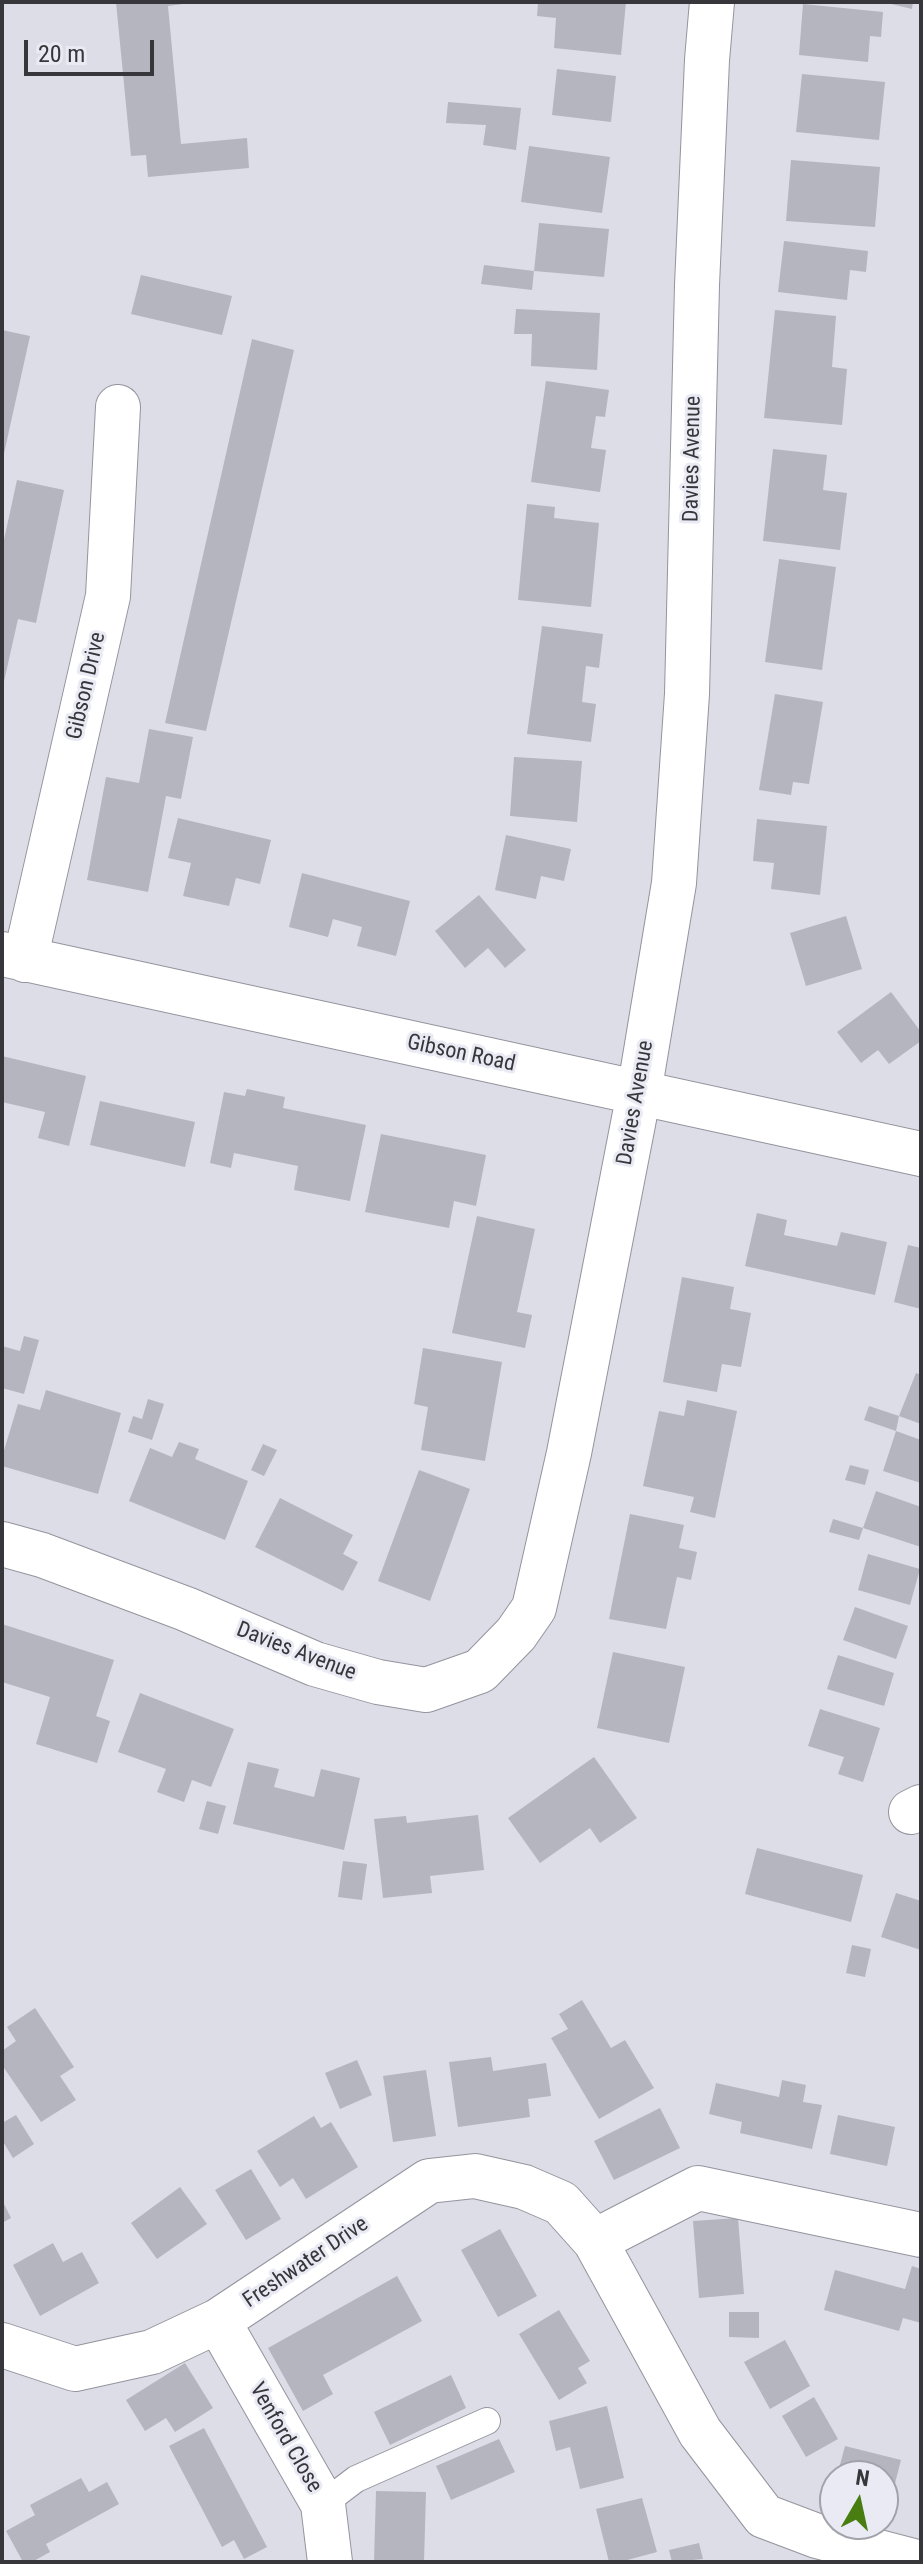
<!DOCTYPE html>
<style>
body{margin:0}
#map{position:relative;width:923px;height:2564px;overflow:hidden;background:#dddde8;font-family:"Roboto Condensed",sans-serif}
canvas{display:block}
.frame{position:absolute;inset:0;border:4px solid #37373b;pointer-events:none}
.north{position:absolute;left:819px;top:2460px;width:80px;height:80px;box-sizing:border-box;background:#eaeaf5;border:2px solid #a2a2ab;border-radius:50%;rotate:9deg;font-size:22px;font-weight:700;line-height:32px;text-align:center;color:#37373b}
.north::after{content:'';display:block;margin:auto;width:28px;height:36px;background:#487d12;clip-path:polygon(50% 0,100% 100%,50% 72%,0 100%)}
.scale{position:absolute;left:24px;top:40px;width:130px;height:36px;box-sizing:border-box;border:4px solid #37373b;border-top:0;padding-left:10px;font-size:24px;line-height:28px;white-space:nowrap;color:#37373b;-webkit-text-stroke:6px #eaeaf5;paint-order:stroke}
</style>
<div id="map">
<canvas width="923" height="2564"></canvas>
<div class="frame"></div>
<div class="north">N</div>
<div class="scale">20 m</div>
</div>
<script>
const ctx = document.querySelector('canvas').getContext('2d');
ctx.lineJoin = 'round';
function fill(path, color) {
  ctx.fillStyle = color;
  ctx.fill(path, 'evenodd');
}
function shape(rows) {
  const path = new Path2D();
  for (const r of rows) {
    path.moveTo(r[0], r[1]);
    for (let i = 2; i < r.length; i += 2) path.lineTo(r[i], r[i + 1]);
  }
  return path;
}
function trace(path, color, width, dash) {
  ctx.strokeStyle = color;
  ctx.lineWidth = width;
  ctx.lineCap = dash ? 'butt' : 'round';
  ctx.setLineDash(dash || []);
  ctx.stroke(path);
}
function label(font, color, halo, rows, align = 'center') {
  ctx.font = font + ' "Roboto Condensed",sans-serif';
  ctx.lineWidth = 6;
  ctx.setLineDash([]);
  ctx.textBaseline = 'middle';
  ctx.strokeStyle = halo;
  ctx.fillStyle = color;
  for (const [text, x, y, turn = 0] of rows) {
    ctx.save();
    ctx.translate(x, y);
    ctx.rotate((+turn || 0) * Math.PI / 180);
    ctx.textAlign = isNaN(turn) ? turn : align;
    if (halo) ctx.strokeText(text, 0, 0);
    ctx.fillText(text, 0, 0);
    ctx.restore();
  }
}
fill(shape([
 [116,2,183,2,183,4,168,6,181,144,247,138,249,168,148,177,146,155,131,156],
 [538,2,626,2,621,55,554,48,556,18,537,16],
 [883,2,913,2,912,9],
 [803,4,883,12,881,37,870,36,868,62,799,55],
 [557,69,616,76,611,122,552,115],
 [802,74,885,82,879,140,796,132],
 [448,102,521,108,516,150,483,145,486,125,446,123],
 [529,146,610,157,602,213,521,202],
 [791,160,880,167,875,227,786,221],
 [539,223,609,229,604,277,534,271,532,290,481,284,484,265,534,271],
 [784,241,868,251,866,272,850,270,847,300,778,292],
 [141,275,232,296,222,335,131,314],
 [516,309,600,313,597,370,531,366,532,334,514,334],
 [775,310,836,316,832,367,847,369,842,425,764,418],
 [2,330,30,336,3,458,2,457],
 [252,339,294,350,206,731,165,723],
 [546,381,609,390,605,417,596,416,591,448,606,450,600,492,531,482],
 [773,449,827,455,823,490,847,493,840,550,763,541],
 [17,480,64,490,36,623,18,619,3,686,2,549],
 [527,504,555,507,554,518,599,523,591,607,518,600],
 [779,559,836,567,822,670,765,662],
 [542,626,603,634,599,668,586,666,582,702,596,704,591,742,527,734],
 [775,694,823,702,809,784,793,782,791,795,759,790],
 [149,729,193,737,181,799,166,796,148,892,87,880,106,777,139,783],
 [514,757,582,761,577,822,510,816],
 [178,818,271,840,260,884,236,878,229,906,183,896,191,863,168,858],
 [757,819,827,826,820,895,771,889,774,863,753,861],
 [506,835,571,849,564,881,541,876,536,899,495,890],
 [302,873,410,901,396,956,357,946,362,927,333,919,328,937,289,927],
 [479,895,526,950,505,968,488,948,465,968,435,931],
 [846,916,862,969,806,986,790,933],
 [891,992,921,1032,921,1041,889,1064,878,1050,861,1063,837,1032],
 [2,1056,86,1076,69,1146,38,1138,45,1112,2,1102],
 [247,1089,285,1097,283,1108,366,1125,350,1201,294,1190,298,1166,234,1153,231,1168,210,1163,224,1092,245,1096],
 [100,1101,195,1122,185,1167,90,1145],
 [381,1134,486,1155,476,1206,454,1201,449,1228,365,1212],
 [757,1213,787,1220,784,1235,837,1246,841,1232,887,1242,875,1295,745,1266],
 [477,1216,535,1229,517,1312,532,1315,525,1348,452,1333],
 [908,1245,921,1248,921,1309,894,1302],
 [682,1277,734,1287,730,1309,751,1313,741,1367,722,1364,717,1392,663,1382],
 [24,1336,39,1340,24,1394,2,1388,2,1346,20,1351],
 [423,1348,502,1362,485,1461,421,1450,428,1407,414,1404],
 [916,1373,921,1375,921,1424,899,1416,896,1431,864,1420,869,1406,899,1416],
 [46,1390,121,1413,98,1494,2,1466,2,1457,18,1404,40,1410],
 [148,1399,164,1404,152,1440,128,1432,133,1416,142,1419],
 [687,1400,737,1411,715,1518,690,1512,694,1497,643,1486,659,1411,684,1416],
 [896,1431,921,1440,921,1483,883,1471],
 [179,1442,199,1449,195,1459,248,1481,225,1540,129,1501,150,1448,172,1457],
 [263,1444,277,1450,264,1476,251,1470],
 [850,1465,869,1470,865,1485,845,1480],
 [419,1470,470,1489,430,1601,378,1581],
 [876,1491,921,1507,921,1547,863,1528],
 [280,1498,353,1535,343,1554,358,1562,343,1591,255,1547],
 [630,1514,684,1525,679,1548,697,1552,691,1580,677,1577,666,1629,609,1619],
 [833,1519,863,1528,859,1540,829,1532],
 [868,1554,920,1569,910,1605,858,1590],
 [855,1607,908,1626,896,1659,843,1640],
 [2,1624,114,1660,96,1716,110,1721,97,1763,36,1744,50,1697,2,1682],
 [613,1652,685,1667,669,1743,597,1728],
 [838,1655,894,1673,884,1706,827,1689],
 [140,1693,234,1729,211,1787,192,1780,184,1802,157,1792,166,1769,118,1752],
 [820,1709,880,1728,863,1782,838,1774,844,1757,808,1746],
 [594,1757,637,1818,600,1843,590,1828,540,1863,508,1818],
 [248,1762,279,1769,274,1787,314,1797,321,1769,360,1778,344,1850,233,1824],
 [207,1801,226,1806,218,1834,199,1829],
 [478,1815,484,1870,430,1876,432,1893,383,1898,374,1819,406,1816,407,1823],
 [757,1848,863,1875,851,1922,745,1894],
 [343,1861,367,1864,362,1900,338,1897],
 [896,1893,921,1901,921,1950,881,1937],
 [852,1945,871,1949,865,1977,846,1973],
 [582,2000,611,2048,625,2040,654,2088,599,2119,551,2038,568,2029,559,2014],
 [35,2008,74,2067,60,2076,76,2100,41,2122,2,2065,2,2051,16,2041,7,2027],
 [491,2057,493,2071,546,2063,551,2096,528,2099,530,2117,458,2127,449,2062],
 [357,2060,372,2095,340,2109,325,2073],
 [426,2070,436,2136,393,2142,383,2076],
 [782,2080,806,2085,803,2102,822,2105,812,2149,740,2133,742,2122,709,2114,716,2083,779,2097],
 [660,2108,680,2148,614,2180,594,2141],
 [16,2115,34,2144,13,2158,2,2140,2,2123],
 [838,2115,895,2127,887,2166,830,2154],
 [314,2116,321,2128,331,2122,358,2167,306,2199,293,2178,280,2187,257,2151],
 [251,2169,281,2219,246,2240,215,2190],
 [180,2187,207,2224,157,2259,131,2223],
 [2,2200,11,2218,2,2223],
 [738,2218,744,2294,699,2298,693,2221],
 [500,2229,537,2296,498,2317,461,2250],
 [53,2243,63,2262,82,2252,99,2283,40,2316,13,2265],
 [912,2266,921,2269,921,2323,903,2318,899,2331,824,2310,835,2270,905,2289],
 [397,2276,422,2321,323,2375,333,2394,303,2411,268,2348],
 [559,2310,590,2361,578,2368,587,2383,559,2400,519,2334],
 [729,2312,759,2312,759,2338,729,2337],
 [785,2340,810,2386,770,2409,744,2362],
 [185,2363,213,2408,175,2432,166,2418,145,2431,126,2400],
 [451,2375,466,2408,390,2445,374,2412],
 [814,2397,838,2439,806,2457,782,2416],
 [607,2406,624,2478,580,2489,570,2447,556,2451,549,2421],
 [204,2428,267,2547,244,2559,234,2540,222,2547,169,2446],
 [499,2439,515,2472,451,2500,436,2466],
 [845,2446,901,2460,892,2495,883,2493,883,2476,837,2476],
 [81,2478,89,2492,107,2482,119,2504,46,2544,50,2552,32,2562,23,2562,6,2531,35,2515,30,2505],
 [376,2491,426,2492,424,2562,374,2562],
 [642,2498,657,2552,620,2562,609,2562,596,2509],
 [699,2543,703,2559,672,2562,669,2550]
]), '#b5b5bf');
const service = shape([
 [323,2504,356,2479,487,2421]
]);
const minor = shape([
 [2,954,921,1154],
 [25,960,108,596,118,407],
 [2,1544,42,1555,186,1609,315,1664,378,1682,426,1690,480,1671,516,1634,534,1608,569,1453,639,1093,674,883,687,694,697,285,707,60,712,2],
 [911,1812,921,1807],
 [595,2241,698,2188,921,2235],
 [218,2321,323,2504,330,2562],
 [2,2345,75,2369,152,2352,218,2321,429,2181,475,2176,524,2187,561,2203,595,2241,700,2432,764,2516,817,2536,917,2562]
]);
trace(service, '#94949e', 28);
trace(minor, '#94949e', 46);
trace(service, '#fff', 26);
trace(minor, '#fff', 44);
label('22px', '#37373b', '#eaeaf5', [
 ["Davies Avenue",693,459,-89],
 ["Gibson Drive",87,686,-77],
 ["Gibson Road",461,1054,12],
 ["Davies Avenue",636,1103,-80],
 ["Davies Avenue",296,1652,21],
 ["Freshwater Drive",306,2263,-34],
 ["Venford Close",285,2438,60]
]);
</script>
